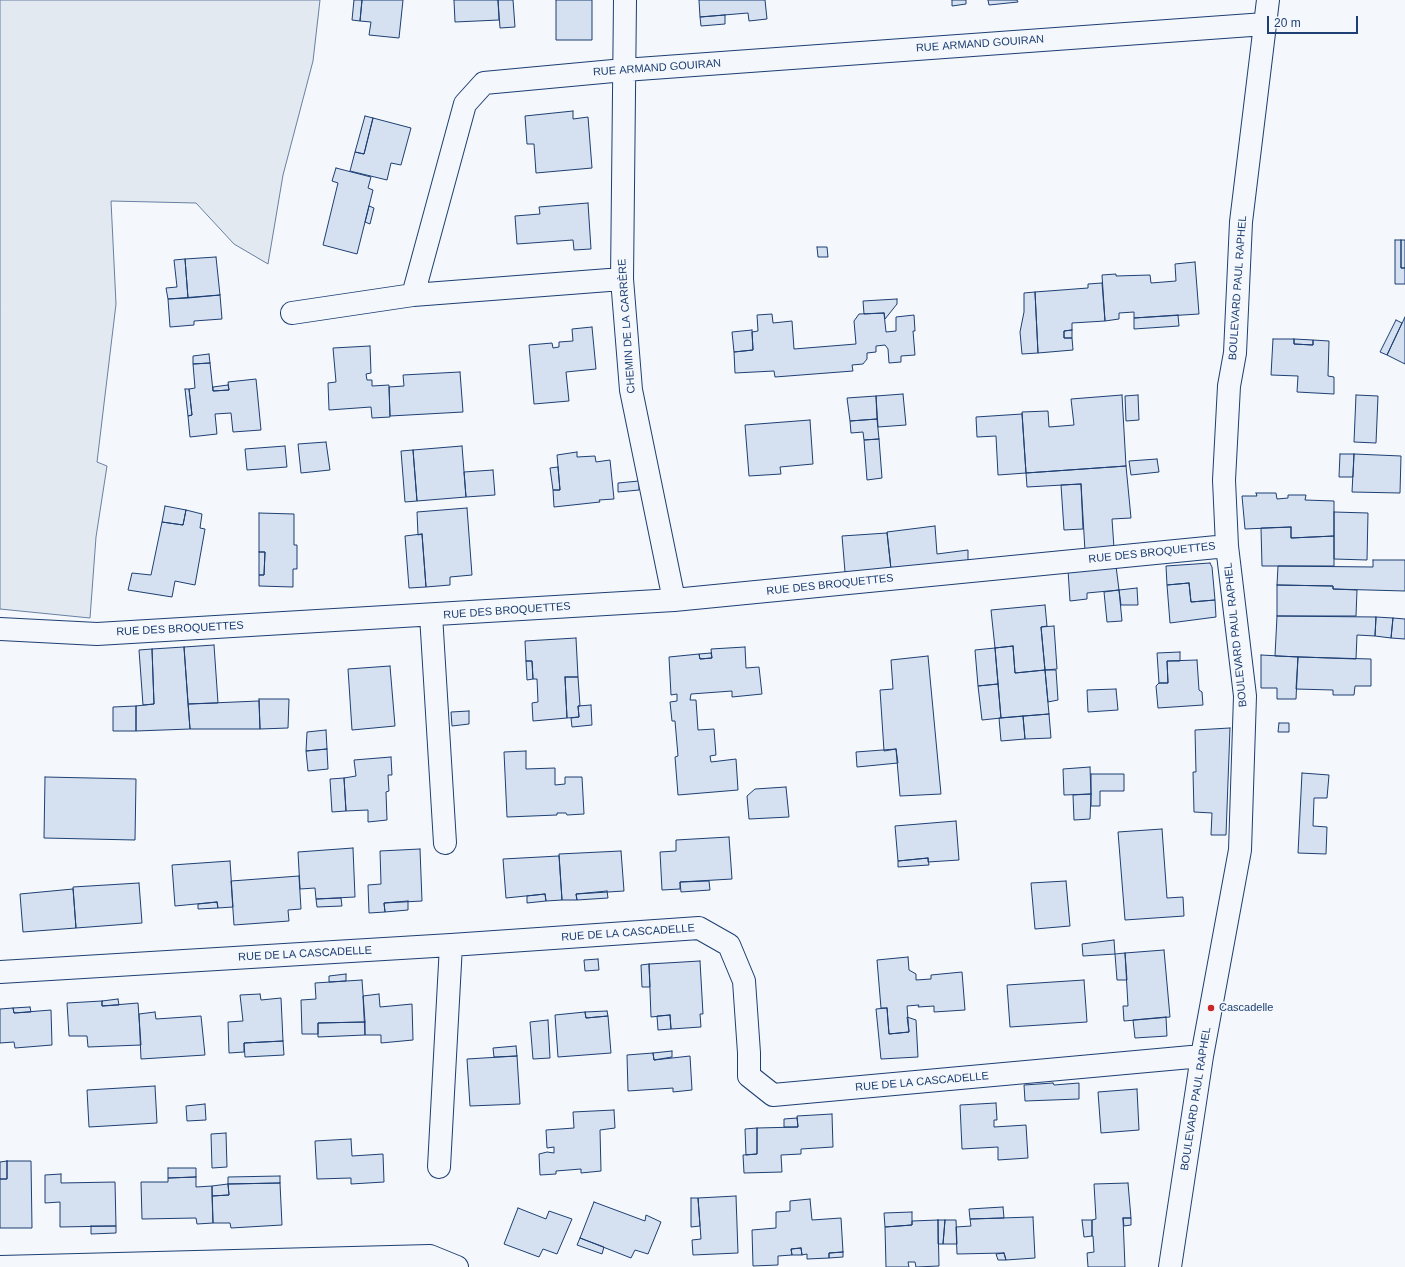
<!DOCTYPE html>
<meta charset="utf-8">
<style>
body{margin:0}
#map{position:relative;width:1405px;height:1267px;overflow:hidden;background:#f4f7fb;font-family:Arial,sans-serif}
canvas{display:block}
.scale{position:absolute;left:1267px;top:16px;width:91px;height:18px;box-sizing:border-box;border:2px solid #1d3f73;border-top:0;padding-left:5px;font-size:12px;line-height:14px;white-space:nowrap;color:#1d3f73;-webkit-text-stroke:3px #f4f7fb;paint-order:stroke}
</style>
<div id="map">
<canvas width="1405" height="1267"></canvas>
<div class="scale">20 m</div>
</div>
<script>
const ctx = document.querySelector('canvas').getContext('2d');
ctx.lineJoin = 'round';
function fill(path, color) {
  ctx.fillStyle = color;
  ctx.fill(path, 'evenodd');
}
function shape(rows) {
  const path = new Path2D();
  for (const r of rows) {
    path.moveTo(r[0], r[1]);
    for (let i = 2; i < r.length; i += 2) path.lineTo(r[i], r[i + 1]);
  }
  return path;
}
function trace(path, color, width, dash) {
  ctx.strokeStyle = color;
  ctx.lineWidth = width;
  ctx.lineCap = dash ? 'butt' : 'round';
  ctx.setLineDash(dash || []);
  ctx.stroke(path);
}
function label(font, color, halo, rows, align = 'center') {
  ctx.font = font + ' Arial,sans-serif';
  ctx.lineWidth = 3;
  ctx.setLineDash([]);
  ctx.textBaseline = 'middle';
  ctx.strokeStyle = halo;
  ctx.fillStyle = color;
  for (const [text, x, y, turn = 0] of rows) {
    ctx.save();
    ctx.translate(x, y);
    ctx.rotate((+turn || 0) * Math.PI / 180);
    ctx.textAlign = isNaN(turn) ? turn : align;
    if (halo) ctx.strokeText(text, 0, 0);
    ctx.fillText(text, 0, 0);
    ctx.restore();
  }
}
const green = shape([
 [0,0,320,0,313,61,283,175,268,264,234,244,196,203,111,201,116,304,97,462,107,466,96,537,90,618,0,609,0,0]
]);
fill(green, '#e3e9f0');
trace(green, '#687fa3', 1);
const building = shape([
 [354,0,362,0,360,21,352,20,354,0],
 [362,0,403,0,399,38,369,35,371,22,360,21,362,0],
 [454,0,498,0,499,20,455,22,454,0],
 [498,0,513,0,515,27,500,28,498,0],
 [556,0,592,0,592,40,556,40,556,0],
 [699,0,765,0,767,19,749,21,748,13,700,17,699,0],
 [952,0,966,0,966,4,952,6,952,0],
 [988,0,1017,0,1018,2,989,5,988,0],
 [725,15,725,24,701,26,700,17,725,15],
 [573,111,573,119,588,117,592,168,536,173,534,144,527,144,525,116,573,111],
 [365,116,373,118,364,154,355,152,365,116],
 [373,118,411,128,401,165,391,163,387,180,350,171,355,152,364,154,373,118],
 [336,168,371,177,368,188,373,190,357,254,323,245,338,183,332,181,336,168],
 [588,203,591,249,574,250,573,240,517,244,515,216,540,214,539,207,588,203],
 [369,206,374,208,370,224,365,222,369,206],
 [1395,240,1401,240,1401,268,1405,268,1405,284,1395,284,1395,240],
 [1401,240,1405,240,1405,268,1401,268,1401,240],
 [817,247,827,247,828,257,818,257,817,247],
 [216,257,220,295,188,298,185,259,216,257],
 [185,259,188,298,168,299,166,288,177,287,174,260,185,259],
 [1195,262,1199,314,1134,318,1134,312,1119,313,1119,319,1105,321,1102,275,1116,274,1116,276,1150,275,1151,283,1176,281,1175,264,1195,262],
 [1102,283,1105,321,1072,323,1072,330,1064,331,1064,338,1072,338,1073,350,1038,353,1035,292,1088,288,1088,284,1102,283],
 [1035,292,1038,353,1022,354,1020,332,1024,312,1024,293,1035,292],
 [220,295,222,319,194,321,194,325,170,327,168,299,220,295],
 [897,299,897,304,885,319,884,313,864,314,863,301,897,299],
 [884,313,886,332,896,331,896,317,914,315,915,331,913,331,915,355,901,356,901,362,889,363,888,349,885,345,876,346,876,352,867,353,867,359,863,364,852,365,853,371,775,377,774,371,735,373,734,352,753,350,752,332,758,331,757,315,772,314,773,323,792,321,794,349,856,344,854,321,859,314,884,313],
 [1178,315,1179,326,1134,329,1134,318,1178,315],
 [1405,317,1405,364,1387,355,1405,317],
 [1396,320,1402,323,1387,355,1380,352,1396,320],
 [592,327,596,369,566,372,569,401,534,404,529,345,552,343,553,348,559,347,559,342,573,341,572,329,592,327],
 [752,330,753,350,734,352,732,332,752,330],
 [1072,330,1072,338,1064,338,1064,331,1072,330],
 [1273,339,1294,339,1294,344,1313,345,1313,340,1329,341,1328,376,1334,377,1334,394,1297,392,1298,376,1271,375,1273,339],
 [1294,339,1313,340,1313,345,1294,344,1294,339],
 [370,346,371,373,366,374,367,380,372,380,372,386,389,385,390,417,372,418,371,407,329,410,328,383,336,382,333,348,370,346],
 [209,354,210,363,193,364,193,356,209,354],
 [210,363,213,391,229,390,228,382,256,379,261,430,233,432,231,413,215,414,217,434,190,437,188,416,192,415,189,389,195,388,193,364,210,363],
 [460,372,463,412,390,416,389,387,404,386,403,375,460,372],
 [228,385,229,390,213,391,213,387,228,385],
 [185,389,189,389,192,415,188,416,185,389],
 [903,394,906,425,878,427,876,396,903,394],
 [1122,395,1126,466,1026,473,1022,412,1048,411,1049,427,1074,425,1071,399,1122,395],
 [1138,395,1139,420,1126,421,1125,396,1138,395],
 [1356,395,1378,396,1376,443,1354,442,1356,395],
 [876,396,877,419,850,421,847,398,876,396],
 [1022,414,1026,473,998,475,996,436,977,437,976,417,1022,414],
 [877,419,879,439,864,440,863,432,851,433,850,421,877,419],
 [810,420,813,464,780,467,781,474,749,476,745,425,810,420],
 [879,439,882,478,867,480,864,440,879,439],
 [326,442,330,470,301,473,298,444,326,442],
 [285,446,287,467,247,470,245,449,285,446],
 [462,446,466,497,417,501,413,450,462,446],
 [413,450,417,501,405,502,401,451,413,450],
 [577,452,577,457,595,456,596,462,610,460,614,499,599,500,600,502,554,507,553,490,560,490,557,455,577,452],
 [1340,454,1354,454,1353,477,1339,477,1340,454],
 [1354,454,1401,456,1400,493,1352,492,1354,454],
 [1157,459,1159,472,1131,475,1129,461,1157,459],
 [1126,466,1131,518,1112,519,1114,548,1085,551,1081,484,1027,487,1026,473,1126,466],
 [558,467,560,490,553,490,550,468,558,467],
 [493,470,495,495,466,497,464,472,493,470],
 [639,481,639,490,618,492,618,483,639,481],
 [1081,484,1083,529,1064,530,1061,485,1081,484],
 [1256,493,1276,493,1277,499,1288,498,1288,495,1306,495,1305,500,1334,501,1334,536,1291,538,1291,527,1245,529,1242,496,1257,496,1256,493],
 [165,506,186,510,183,525,162,522,165,506],
 [467,508,472,575,450,577,450,585,426,587,422,534,418,535,417,512,467,508],
 [186,510,202,514,200,528,205,529,195,585,175,581,172,597,128,590,132,573,151,575,162,522,183,525,186,510],
 [1334,512,1368,513,1367,560,1334,559,1334,512],
 [259,513,294,514,294,545,297,545,297,569,293,569,293,587,259,586,259,575,264,575,265,552,259,552,259,513],
 [935,526,937,554,968,550,968,563,891,569,887,532,935,526],
 [1291,527,1291,538,1334,536,1334,566,1262,566,1261,528,1291,527],
 [887,533,891,569,845,572,842,536,887,533],
 [422,534,426,587,409,588,405,536,422,534],
 [259,552,265,552,264,575,259,575,259,552],
 [1373,560,1405,560,1405,591,1333,589,1333,586,1277,585,1278,566,1373,567,1373,560],
 [1210,563,1212,567,1215,600,1191,602,1189,583,1167,585,1166,566,1210,563],
 [1116,566,1119,590,1087,593,1087,599,1070,601,1068,570,1116,566],
 [1189,583,1191,602,1215,600,1216,617,1170,623,1167,585,1189,583],
 [1277,585,1333,586,1333,589,1357,590,1356,616,1277,616,1277,585],
 [1137,588,1138,605,1121,605,1119,590,1137,588],
 [1119,590,1122,621,1107,622,1104,592,1119,590],
 [1045,605,1047,626,1041,627,1045,670,1015,673,1013,646,995,648,991,610,1045,605],
 [1277,616,1376,617,1375,636,1357,635,1356,659,1275,656,1277,616],
 [1376,617,1393,618,1391,638,1375,636,1376,617],
 [1393,618,1405,619,1405,639,1391,638,1393,618],
 [1054,626,1057,669,1045,670,1041,627,1054,626],
 [576,638,578,677,565,677,567,718,533,721,532,703,538,702,537,679,533,679,532,661,526,661,525,641,576,638],
 [214,645,218,703,188,704,184,647,214,645],
 [1013,646,1015,673,1045,670,1049,714,1001,718,995,648,1013,646],
 [184,647,190,729,136,731,136,706,154,704,152,649,184,647],
 [745,647,746,668,759,667,762,694,732,697,732,691,691,694,690,700,696,700,698,730,714,729,716,755,710,756,711,762,736,759,738,790,678,795,675,757,678,756,675,721,672,721,670,702,677,701,677,694,671,695,669,657,699,654,700,659,712,658,711,649,745,647],
 [995,648,998,684,978,686,975,650,995,648],
 [152,649,154,704,143,705,139,650,152,649],
 [1180,652,1180,661,1167,661,1168,683,1159,683,1157,653,1180,652],
 [711,653,712,658,700,659,699,654,711,653],
 [1261,655,1298,657,1296,699,1277,699,1277,688,1261,688,1261,655],
 [928,656,941,794,900,796,896,749,884,751,880,690,893,689,891,660,928,656],
 [1298,657,1371,659,1371,686,1355,686,1354,695,1333,695,1333,690,1296,689,1298,657],
 [1197,660,1199,690,1202,692,1203,705,1158,708,1156,686,1159,683,1168,683,1167,661,1197,660],
 [526,661,532,661,533,679,527,680,526,661],
 [390,666,395,726,352,730,348,669,390,666],
 [1045,670,1056,670,1058,700,1048,702,1045,670],
 [565,677,578,677,580,706,578,706,579,717,567,718,565,677],
 [998,684,1001,718,982,720,978,686,998,684],
 [1116,689,1118,710,1088,712,1087,690,1116,689],
 [259,699,289,699,288,728,260,729,259,699],
 [259,701,260,729,190,729,188,704,259,701],
 [591,705,592,725,572,727,571,718,579,717,578,706,591,705],
 [136,706,136,731,113,731,113,707,136,706],
 [469,711,469,724,452,726,451,712,469,711],
 [1049,714,1051,738,1025,739,1023,716,1049,714],
 [1023,716,1025,739,1001,741,999,718,1023,716],
 [1279,723,1289,723,1289,732,1278,732,1279,723],
 [1230,728,1226,835,1211,835,1212,813,1194,812,1193,772,1196,772,1195,730,1230,728],
 [326,730,327,749,306,751,307,732,326,730],
 [327,749,328,769,308,771,306,751,327,749],
 [896,749,898,763,857,767,856,752,896,749],
 [526,751,526,769,555,768,555,785,565,784,565,777,582,777,584,814,567,815,566,813,557,813,557,815,507,817,504,752,526,751],
 [391,757,392,775,388,775,389,791,386,792,387,820,368,822,368,810,346,811,344,778,356,776,354,760,391,757],
 [1090,767,1091,794,1064,795,1063,769,1090,767],
 [1302,773,1329,775,1327,798,1314,798,1313,826,1327,827,1326,854,1298,853,1302,773],
 [1091,774,1124,774,1124,791,1100,791,1100,806,1091,806,1091,774],
 [45,777,136,779,135,840,44,838,45,777],
 [344,778,346,811,332,812,330,779,344,778],
 [786,787,789,817,749,819,747,796,755,789,786,787],
 [1091,794,1090,819,1074,820,1073,795,1091,794],
 [956,821,959,860,928,862,928,858,898,861,895,826,956,821],
 [1162,829,1167,898,1183,897,1184,916,1125,920,1118,832,1162,829],
 [729,837,732,879,680,882,680,889,662,890,660,852,676,851,676,840,729,837],
 [353,848,355,897,316,899,315,888,300,889,298,852,353,848],
 [420,849,422,901,384,903,385,912,369,913,368,885,381,884,380,851,420,849],
 [621,851,624,891,576,894,577,900,562,900,559,854,621,851],
 [559,856,562,900,546,901,545,894,506,898,503,859,559,856],
 [928,858,929,865,898,867,898,861,928,858],
 [230,861,233,907,218,908,217,902,175,906,172,865,230,861],
 [299,876,301,909,288,910,289,921,234,925,231,881,299,876],
 [709,881,710,890,681,892,680,882,709,881],
 [1066,881,1070,926,1035,929,1031,883,1066,881],
 [139,883,142,923,76,928,73,887,139,883],
 [73,889,76,928,23,932,20,894,73,889],
 [607,891,608,898,577,900,576,894,607,891],
 [545,894,546,901,527,903,527,896,545,894],
 [341,898,342,906,317,907,316,899,341,898],
 [408,901,408,910,385,912,384,903,408,901],
 [217,902,218,908,198,909,198,904,217,902],
 [1114,940,1115,954,1083,956,1082,944,1114,940],
 [1164,950,1170,1017,1124,1021,1123,1006,1128,1006,1125,953,1164,950],
 [1125,953,1127,980,1117,980,1115,954,1125,953],
 [908,957,909,970,916,974,916,980,931,979,931,975,962,972,965,1010,934,1012,934,1006,918,1007,919,1005,907,1006,909,1032,889,1034,887,1008,881,1008,877,960,908,957],
 [598,959,599,970,585,971,584,960,598,959],
 [700,961,703,1014,700,1014,701,1027,671,1029,670,1015,651,1017,649,964,700,961],
 [649,964,650,987,642,987,641,965,649,964],
 [346,974,346,981,329,982,329,976,346,974],
 [362,980,365,1022,318,1023,318,1034,302,1034,301,1000,316,999,315,983,362,980],
 [1084,980,1087,1022,1010,1027,1007,985,1084,980],
 [260,994,261,1000,281,998,283,1041,244,1043,244,1052,229,1053,228,1022,243,1021,240,995,260,994],
 [379,994,380,1007,412,1004,413,1040,381,1043,381,1035,365,1035,363,996,379,994],
 [118,999,119,1005,102,1006,102,1001,118,999],
 [102,1001,102,1006,138,1003,141,1045,88,1047,87,1036,69,1036,67,1003,102,1001],
 [30,1007,31,1012,14,1013,13,1008,30,1007],
 [13,1008,14,1013,51,1010,52,1045,15,1048,14,1042,0,1043,0,1009,13,1008],
 [887,1008,889,1034,909,1032,907,1017,916,1020,918,1057,881,1059,876,1009,887,1008],
 [607,1011,608,1016,586,1018,585,1012,607,1011],
 [155,1012,156,1019,201,1016,205,1055,141,1059,139,1014,155,1012],
 [585,1012,586,1018,608,1016,611,1053,558,1057,555,1015,585,1012],
 [670,1015,671,1029,658,1030,657,1016,670,1015],
 [1166,1017,1167,1036,1135,1038,1133,1020,1166,1017],
 [548,1020,550,1058,533,1059,530,1022,548,1020],
 [365,1022,365,1035,318,1037,318,1023,365,1022],
 [283,1041,284,1055,245,1057,244,1043,283,1041],
 [516,1046,517,1056,494,1057,493,1048,516,1046],
 [672,1051,672,1057,654,1060,653,1053,672,1051],
 [653,1053,654,1060,690,1056,692,1090,673,1092,673,1088,628,1091,627,1055,653,1053],
 [517,1056,520,1104,470,1106,467,1059,517,1056],
 [1053,1083,1054,1085,1079,1083,1079,1099,1025,1101,1024,1085,1053,1083],
 [155,1086,157,1123,89,1127,87,1090,155,1086],
 [1137,1089,1139,1130,1101,1133,1098,1092,1137,1089],
 [996,1103,997,1120,994,1120,994,1127,1026,1125,1028,1158,998,1160,998,1147,962,1149,960,1105,996,1103],
 [205,1104,206,1120,187,1121,186,1106,205,1104],
 [614,1110,615,1128,600,1130,601,1171,581,1173,581,1169,556,1171,556,1174,540,1175,539,1154,547,1152,554,1153,554,1147,547,1148,546,1130,574,1128,573,1112,614,1110],
 [832,1114,833,1147,801,1149,801,1154,781,1155,782,1172,744,1173,743,1155,757,1154,757,1128,798,1127,797,1116,832,1114],
 [797,1118,798,1127,784,1127,784,1119,797,1118],
 [757,1128,757,1154,746,1155,745,1129,757,1128],
 [226,1133,227,1167,212,1168,211,1134,226,1133],
 [351,1139,352,1156,383,1154,384,1182,351,1184,351,1178,317,1179,315,1141,351,1139],
 [7,1161,31,1161,32,1228,0,1228,0,1179,7,1179,7,1161],
 [7,1161,7,1179,0,1179,0,1162,7,1161],
 [168,1168,196,1168,196,1177,168,1178,168,1168],
 [61,1174,61,1183,115,1182,116,1226,60,1227,60,1202,45,1203,45,1175,61,1174],
 [280,1176,280,1183,228,1184,228,1177,280,1176],
 [196,1177,196,1187,212,1186,213,1223,197,1224,196,1218,142,1219,141,1182,168,1182,168,1178,196,1177],
 [280,1183,282,1225,231,1228,230,1223,213,1223,212,1196,229,1195,228,1184,280,1183],
 [1128,1183,1131,1218,1123,1218,1125,1267,1088,1267,1087,1253,1094,1252,1093,1236,1092,1236,1092,1220,1096,1219,1094,1184,1128,1183],
 [228,1184,229,1195,212,1196,212,1186,228,1184],
 [736,1196,738,1253,693,1255,692,1240,701,1239,698,1198,736,1196],
 [691,1198,698,1198,700,1226,691,1227,691,1198],
 [810,1199,812,1220,841,1218,843,1252,829,1253,829,1258,807,1259,807,1254,802,1255,801,1248,791,1249,792,1255,778,1256,778,1265,753,1266,752,1230,776,1228,776,1212,790,1211,790,1201,810,1199],
 [594,1202,645,1221,646,1215,661,1222,648,1254,635,1250,631,1258,580,1238,594,1202],
 [1003,1207,1004,1218,970,1219,969,1209,1003,1207],
 [518,1208,546,1219,549,1211,572,1219,557,1254,543,1249,539,1257,504,1244,518,1208],
 [912,1212,912,1225,885,1227,884,1213,912,1212],
 [1033,1217,1035,1258,1006,1260,1004,1253,957,1254,956,1227,971,1226,970,1219,1033,1217],
 [1123,1218,1131,1218,1131,1225,1124,1226,1123,1218],
 [938,1220,939,1266,916,1267,915,1262,908,1262,909,1267,886,1267,885,1227,912,1225,912,1221,938,1220],
 [938,1220,945,1220,943,1244,938,1244,938,1220],
 [945,1220,956,1220,957,1244,943,1244,945,1220],
 [1082,1220,1092,1220,1092,1236,1084,1237,1082,1220],
 [91,1226,116,1226,116,1233,91,1234,91,1226],
 [580,1238,604,1247,602,1254,577,1245,580,1238],
 [801,1248,802,1255,792,1255,791,1249,801,1248],
 [843,1252,843,1257,829,1258,829,1253,843,1252],
 [1004,1253,1006,1260,998,1260,996,1254,1004,1253]
]);
fill(building, '#d5e0f0');
trace(building, '#1d3f73', 1);
const minor = shape([
 [625,0,622,279,631,390,674,600],
 [622,279,413,295,465,104,484,83,624,70,1265,24],
 [292,313,413,295],
 [431,615,445,843],
 [0,629,97,634,674,600,1227,546],
 [0,972,451,945,699,928,729,945,744,981,749,1053,749,1076,773,1095,1202,1056],
 [439,1167,451,945],
 [0,1267,430,1256,457,1267],
 [1170,1267,1202,1056,1240,850,1245,696,1227,546,1224,480,1229,386,1235,353,1241,222,1268,0]
]);
trace(minor, '#1d3f73', 24);
trace(minor, '#f4f7fb', 22);
for (const [x, y, r, color] of [
 [1211,1008,4,"#c62828"]
]) {
  const dot = new Path2D();
  dot.arc(x, y, r, 0, 2 * Math.PI);
  ctx.fillStyle = color;
  ctx.fill(dot);
  trace(dot, '#f4f7fb', 1.5);
}
label('11px', '#1d3f73', '#f4f7fb', [
 ["RUE ARMAND GOUIRAN",980,44,-4],
 ["RUE ARMAND GOUIRAN",657,68,-4],
 ["BOULEVARD PAUL RAPHEL",1238,288,-86],
 ["CHEMIN DE LA CARRÈRE",627,326,-94],
 ["RUE DES BROQUETTES",1152,553,-6],
 ["RUE DES BROQUETTES",830,585,-6],
 ["RUE DES BROQUETTES",507,611,-4],
 ["RUE DES BROQUETTES",180,629,-3],
 ["BOULEVARD PAUL RAPHEL",1236,635,-96],
 ["RUE DE LA CASCADELLE",628,933,-4],
 ["RUE DE LA CASCADELLE",305,954,-3],
 ["RUE DE LA CASCADELLE",922,1082,-5],
 ["BOULEVARD PAUL RAPHEL",1196,1099,-81]
]);
label('11px', '#1d3f73', '#f4f7fb', [
 ["Cascadelle",1219,1008]
], 'left');
</script>
